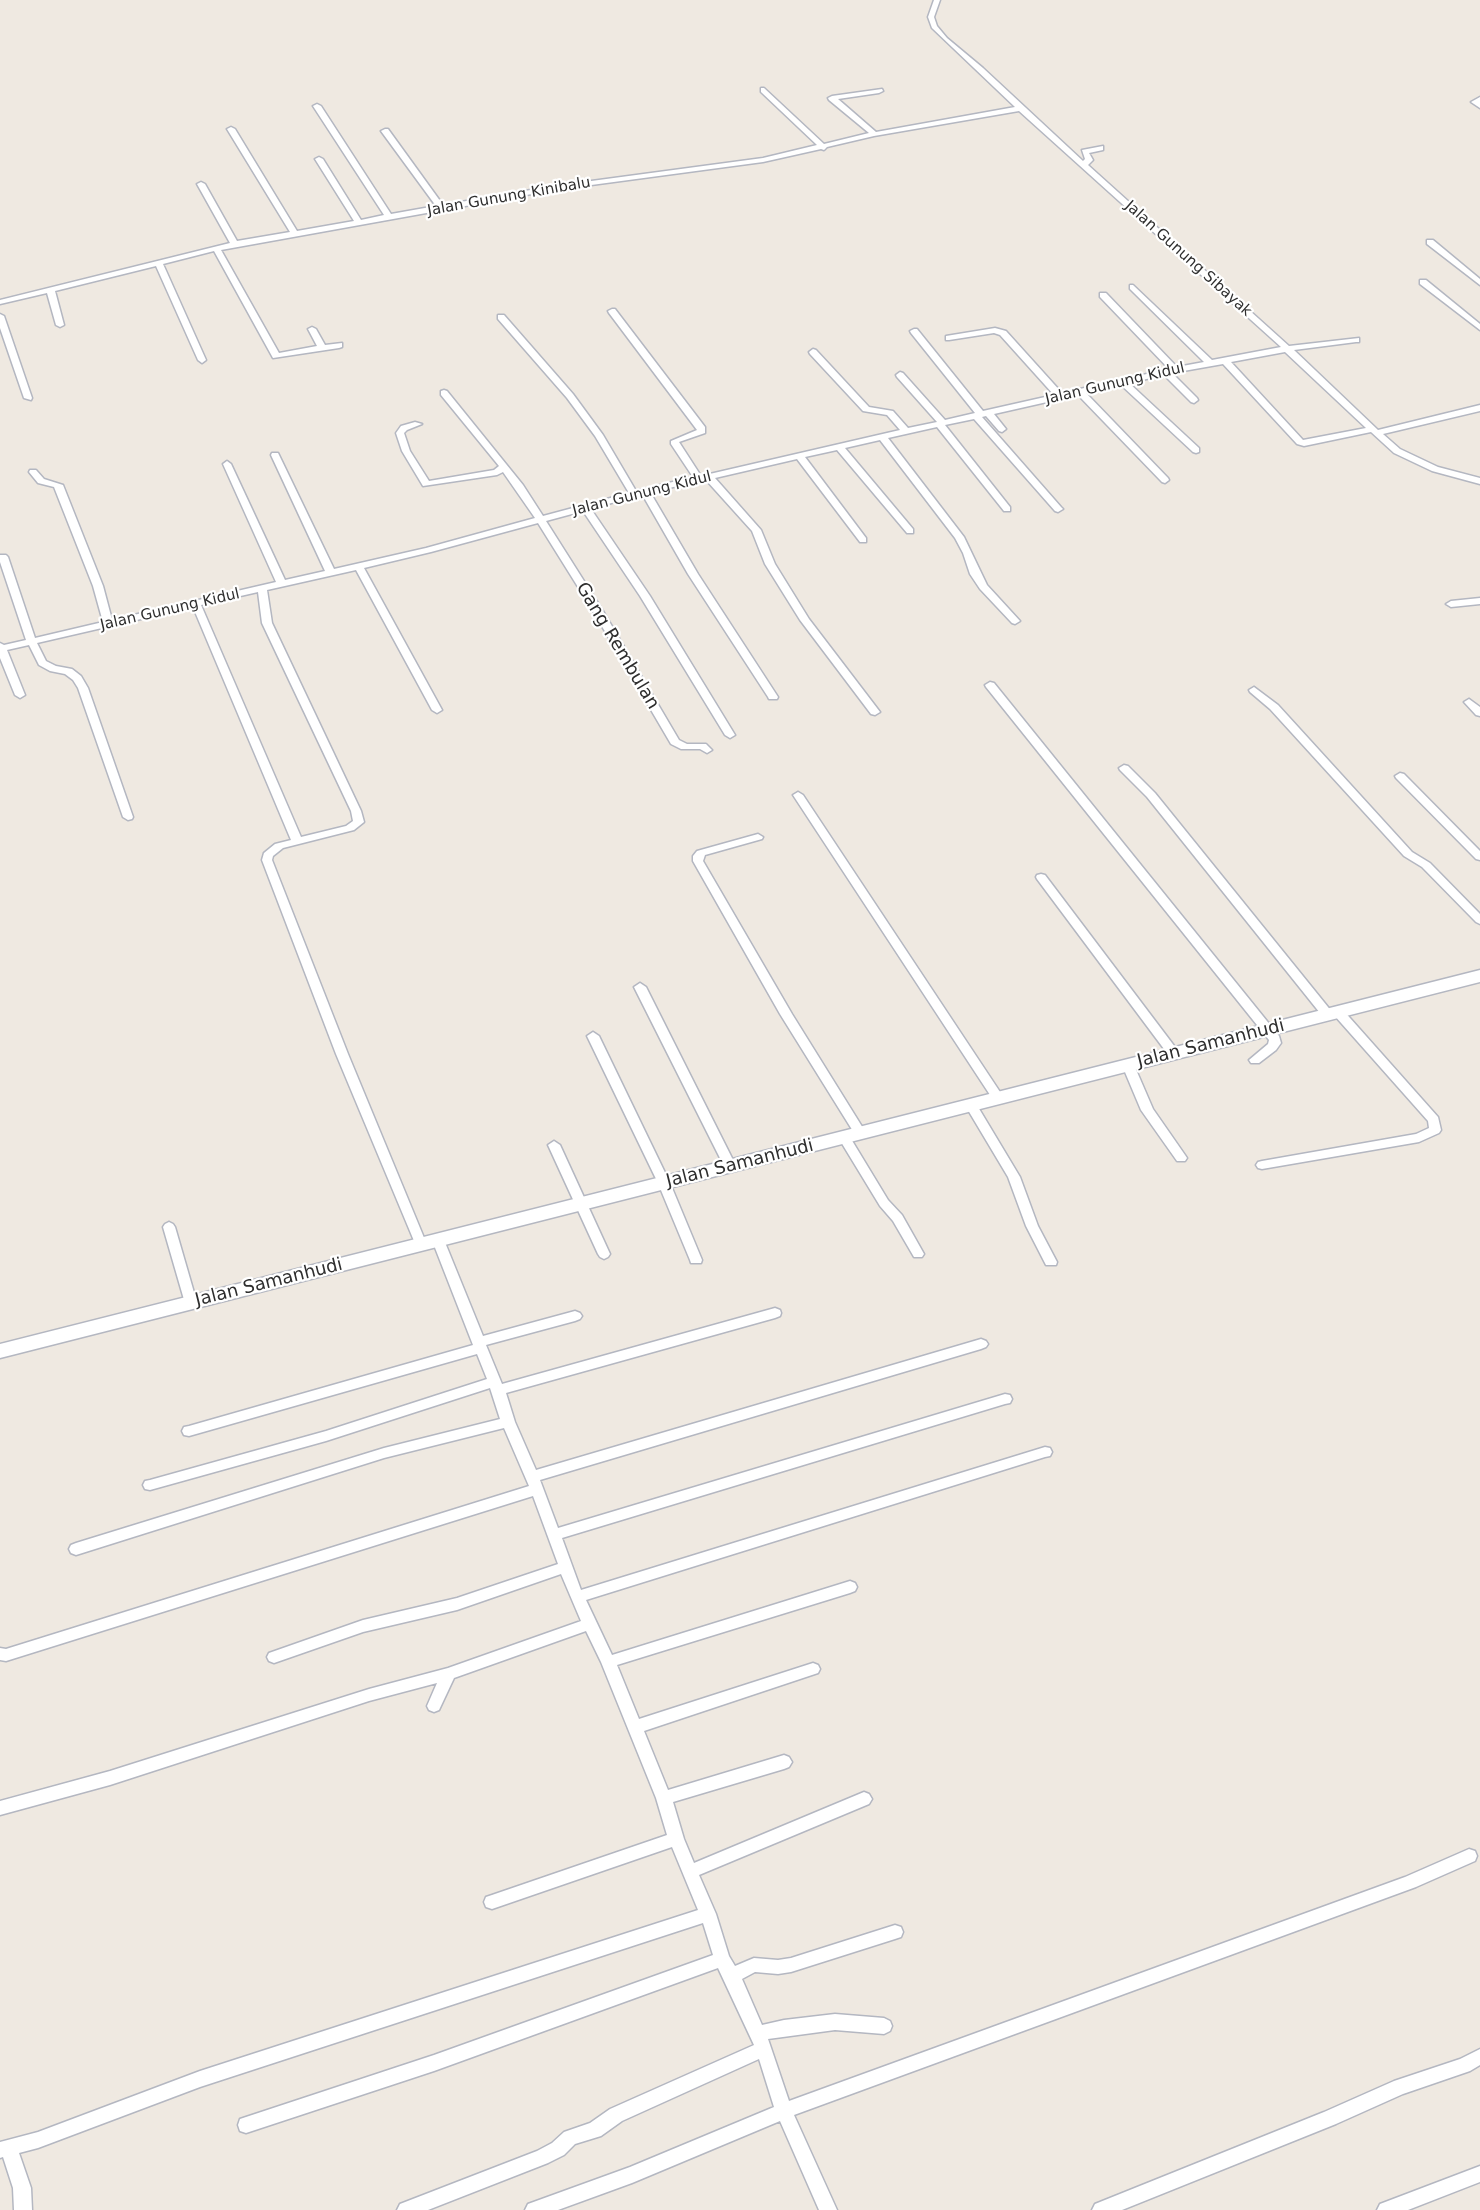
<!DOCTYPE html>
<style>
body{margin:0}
canvas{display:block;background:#efe9e1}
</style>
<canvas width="1480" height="2210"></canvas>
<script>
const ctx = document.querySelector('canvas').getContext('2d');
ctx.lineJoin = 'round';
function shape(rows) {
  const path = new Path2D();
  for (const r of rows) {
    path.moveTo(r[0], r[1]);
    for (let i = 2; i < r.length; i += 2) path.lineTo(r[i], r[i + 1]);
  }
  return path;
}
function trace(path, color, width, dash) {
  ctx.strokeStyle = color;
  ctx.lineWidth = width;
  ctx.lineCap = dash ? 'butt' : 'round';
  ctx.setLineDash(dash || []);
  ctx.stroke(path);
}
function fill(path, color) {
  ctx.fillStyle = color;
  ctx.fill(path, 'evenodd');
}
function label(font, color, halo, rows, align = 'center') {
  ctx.font = font + ' "DejaVu Sans",sans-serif';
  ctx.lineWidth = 4.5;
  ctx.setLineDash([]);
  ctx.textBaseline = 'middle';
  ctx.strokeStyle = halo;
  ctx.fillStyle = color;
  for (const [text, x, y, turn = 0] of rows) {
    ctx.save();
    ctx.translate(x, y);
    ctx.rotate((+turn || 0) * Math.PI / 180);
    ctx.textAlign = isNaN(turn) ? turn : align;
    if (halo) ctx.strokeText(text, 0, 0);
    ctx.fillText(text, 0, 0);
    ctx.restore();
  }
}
const street = shape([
 [934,0,940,0,934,17,937,26,947,38,983,68,1083,161,1085,159,1082,150,1103,146,1103,150,1089,153,1093,160,1088,165,1289,346,1359,338,1359,342,1356,342,1294,350,1378,430,1480,405,1480,411,1383,434,1400,449,1438,467,1480,478,1480,484,1432,471,1394,453,1371,432,1304,446,1297,444,1223,364,1172,373,1197,398,1198,400,1194,403,1191,402,1164,375,1129,383,1199,448,1199,452,1196,453,1193,452,1121,385,1086,393,1168,478,1169,480,1165,483,1162,482,1078,395,994,414,1006,429,1002,432,999,431,986,416,982,417,1061,507,1063,509,1058,512,1055,511,974,419,945,425,1010,507,1010,511,1004,511,937,427,888,438,964,537,987,585,1020,621,1015,624,1012,623,980,589,970,574,963,553,955,538,880,440,845,448,913,529,913,533,907,533,837,450,805,457,866,538,866,542,860,542,797,459,715,478,761,530,775,564,809,619,880,712,875,715,871,714,800,620,765,564,752,531,706,480,650,492,698,574,778,697,777,699,769,699,768,697,688,574,642,494,591,509,650,596,735,735,730,738,725,735,640,596,583,511,546,521,603,611,679,740,687,744,706,744,712,750,707,753,700,749,681,749,671,744,593,611,538,523,431,552,364,568,442,710,437,713,432,710,356,570,267,590,272,623,361,811,364,822,354,830,283,848,273,856,272,860,348,1054,427,1245,425,1248,417,1248,336,1054,262,860,264,853,275,844,291,840,193,607,37,643,46,661,56,666,72,669,81,676,88,688,133,817,132,819,128,820,123,817,78,688,73,680,65,674,50,671,39,665,29,645,7,650,25,695,20,698,15,695,0,658,0,643,4,645,26,640,0,562,0,555,6,555,8,557,35,638,103,622,93,586,54,487,38,483,29,472,30,470,36,470,44,479,63,485,103,586,112,620,276,582,223,464,227,461,231,464,285,580,325,571,271,455,272,453,278,453,279,455,334,569,426,548,535,518,503,472,497,475,423,486,402,451,396,433,401,426,415,422,422,424,407,430,404,433,410,451,429,481,494,470,499,466,441,395,441,391,444,390,447,391,523,485,543,516,629,493,595,436,567,398,498,319,498,315,504,315,573,394,603,435,636,491,693,477,671,444,671,441,697,430,609,313,608,311,612,309,615,309,705,427,705,433,679,442,701,476,900,430,887,415,863,411,810,354,809,352,813,349,816,350,869,407,893,411,908,428,937,422,897,377,896,375,900,372,903,373,945,420,975,413,911,333,910,331,914,329,917,329,983,411,1054,395,1000,335,994,333,949,340,946,340,946,336,995,328,1006,331,1062,393,1169,369,1100,297,1100,293,1106,293,1177,367,1204,362,1130,289,1130,285,1133,285,1212,360,1281,347,1019,111,874,136,827,147,824,150,821,149,763,162,554,190,221,250,279,353,317,346,308,329,312,327,316,329,325,345,342,343,342,347,339,348,273,358,214,251,163,264,206,360,202,363,198,360,156,266,55,291,64,325,60,327,56,325,47,293,0,304,0,300,230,243,197,184,201,182,205,184,237,241,290,232,227,129,231,127,235,129,297,231,354,221,315,159,319,157,323,159,361,220,384,215,313,106,317,104,321,106,391,214,436,206,381,131,385,129,388,129,443,205,554,186,763,158,817,145,761,92,761,88,764,88,824,144,869,133,829,100,828,98,832,96,882,89,883,91,879,93,838,99,876,132,1015,107,932,28,928,17,934,0],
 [1285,352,1366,428,1303,440,1231,362,1285,352],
 [258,592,262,623,351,811,353,821,346,826,301,837,201,605,258,592],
 [1480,97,1480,108,1471,102,1480,97],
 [1427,240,1433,240,1480,279,1480,285,1427,244,1427,240],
 [1420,280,1426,280,1480,324,1480,330,1420,284,1420,280],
 [0,314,4,316,32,398,31,400,24,398,0,328,0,314],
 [1480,598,1480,604,1451,607,1446,604,1451,601,1480,598],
 [990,682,994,683,1279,1036,1281,1043,1276,1050,1259,1063,1251,1063,1249,1060,1268,1044,1269,1040,986,687,985,685,990,682],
 [1254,687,1278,705,1412,852,1430,863,1480,914,1480,924,1476,922,1422,867,1404,856,1270,709,1250,692,1249,690,1254,687],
 [1469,699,1480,707,1480,716,1476,715,1464,702,1469,699],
 [1124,765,1128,766,1155,793,1332,1012,1334,1015,1332,1018,1324,1018,1147,797,1120,770,1119,768,1124,765],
 [1400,773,1404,774,1480,851,1480,860,1476,859,1396,778,1395,776,1400,773],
 [798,792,803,795,1002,1095,1004,1098,1002,1101,994,1101,793,795,798,792],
 [758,834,763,837,762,839,705,855,703,861,792,1014,866,1133,864,1136,856,1136,780,1014,693,861,693,856,697,851,758,834],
 [1041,874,1045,875,1178,1051,1180,1054,1178,1057,1170,1057,1037,879,1036,877,1037,875,1041,874],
 [640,983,646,987,736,1166,734,1169,730,1170,724,1166,634,987,640,983],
 [1338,1008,1342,1009,1438,1117,1441,1130,1439,1133,1419,1142,1262,1169,1258,1168,1256,1165,1258,1162,1262,1161,1416,1134,1429,1128,1428,1121,1334,1015,1332,1012,1338,1008],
 [593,1032,599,1036,670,1183,702,1260,701,1263,691,1263,690,1260,658,1183,587,1036,593,1032],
 [1128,1061,1134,1065,1153,1109,1185,1155,1187,1158,1185,1161,1177,1161,1141,1110,1122,1065,1128,1061],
 [971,1101,975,1102,1020,1177,1038,1226,1057,1262,1056,1265,1046,1265,1026,1226,1008,1177,965,1105,971,1101],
 [844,1133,848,1134,888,1200,902,1215,924,1254,922,1257,914,1257,893,1221,880,1206,838,1137,844,1133],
 [554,1141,560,1145,610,1254,608,1257,604,1259,600,1257,598,1254,548,1145,554,1141],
 [169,1222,173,1224,175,1227,197,1303,196,1306,191,1308,186,1306,185,1303,163,1227,165,1224,169,1222],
 [438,1235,442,1237,444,1240,483,1336,575,1311,580,1313,582,1316,580,1319,575,1321,486,1345,502,1384,775,1308,780,1310,781,1313,780,1316,775,1318,506,1393,515,1422,536,1470,981,1339,986,1341,988,1344,986,1347,981,1349,540,1480,558,1528,1005,1394,1010,1395,1012,1399,1010,1403,1005,1404,562,1538,581,1590,1045,1447,1050,1448,1052,1452,1050,1456,1045,1457,586,1600,612,1655,850,1581,855,1583,857,1587,855,1591,850,1593,617,1665,639,1719,813,1663,818,1665,820,1669,818,1673,644,1731,668,1790,784,1755,789,1757,792,1762,789,1767,784,1769,673,1802,684,1839,694,1863,864,1792,869,1794,872,1799,869,1804,699,1875,716,1914,729,1956,735,1966,754,1958,778,1960,791,1958,895,1925,901,1927,903,1932,901,1937,895,1939,791,1972,778,1974,755,1972,742,1979,762,2025,784,2020,835,2014,884,2018,890,2021,892,2026,890,2031,884,2034,835,2030,768,2039,789,2101,1405,1877,1469,1849,1475,1851,1477,1856,1475,1861,1416,1887,794,2115,837,2210,819,2210,780,2121,632,2183,558,2210,525,2210,528,2204,630,2167,774,2107,759,2059,622,2121,601,2136,575,2144,564,2155,548,2163,428,2210,397,2210,400,2204,537,2151,552,2143,564,2132,590,2123,610,2109,754,2045,718,1968,434,2071,246,2133,240,2131,238,2125,240,2119,246,2117,434,2055,713,1955,703,1923,200,2087,38,2148,19,2153,31,2188,32,2210,14,2210,13,2188,3,2157,0,2158,0,2142,38,2132,200,2071,698,1910,672,1847,492,1909,486,1907,484,1902,486,1897,492,1895,667,1835,656,1798,601,1662,586,1631,454,1678,439,1710,434,1712,429,1710,427,1706,437,1683,369,1701,110,1785,0,1815,0,1801,110,1771,369,1689,448,1668,581,1621,561,1574,457,1610,363,1632,274,1663,269,1661,267,1657,269,1653,363,1620,457,1598,558,1564,533,1496,6,1661,0,1660,0,1648,6,1649,529,1486,504,1428,384,1458,76,1555,71,1553,69,1549,71,1545,76,1543,384,1448,500,1419,490,1388,326,1441,150,1490,145,1489,143,1485,145,1481,150,1480,326,1431,487,1379,477,1354,189,1436,184,1435,182,1431,184,1427,189,1426,473,1345,432,1240,434,1237,438,1235],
 [1480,2049,1480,2065,1470,2071,1403,2094,1336,2124,1122,2210,1092,2210,1095,2204,1324,2112,1394,2081,1460,2059,1480,2049],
 [1480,2166,1480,2182,1408,2210,1377,2210,1380,2204,1480,2166]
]);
const secondary = shape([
 [1480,970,1480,982,0,1358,0,1344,1480,970]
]);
trace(street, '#b4b7c1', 3);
trace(secondary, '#b4b7c1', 3);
fill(street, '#fff');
fill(secondary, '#fff');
label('15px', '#2e2e2e', '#fff', [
 ["Jalan Gunung Kinibalu",509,197,-10],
 ["Jalan Gunung Sibayak",1188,259,42],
 ["Jalan Gunung Kidul",1115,384,-13],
 ["Jalan Gunung Kidul",642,494,-14],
 ["Jalan Gunung Kidul",170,610,-13]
]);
label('18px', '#2e2e2e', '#fff', [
 ["Gang Rembulan",617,646,59],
 ["Jalan Samanhudi",1211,1044,-14],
 ["Jalan Samanhudi",740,1164,-14],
 ["Jalan Samanhudi",269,1283,-14]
]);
</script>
